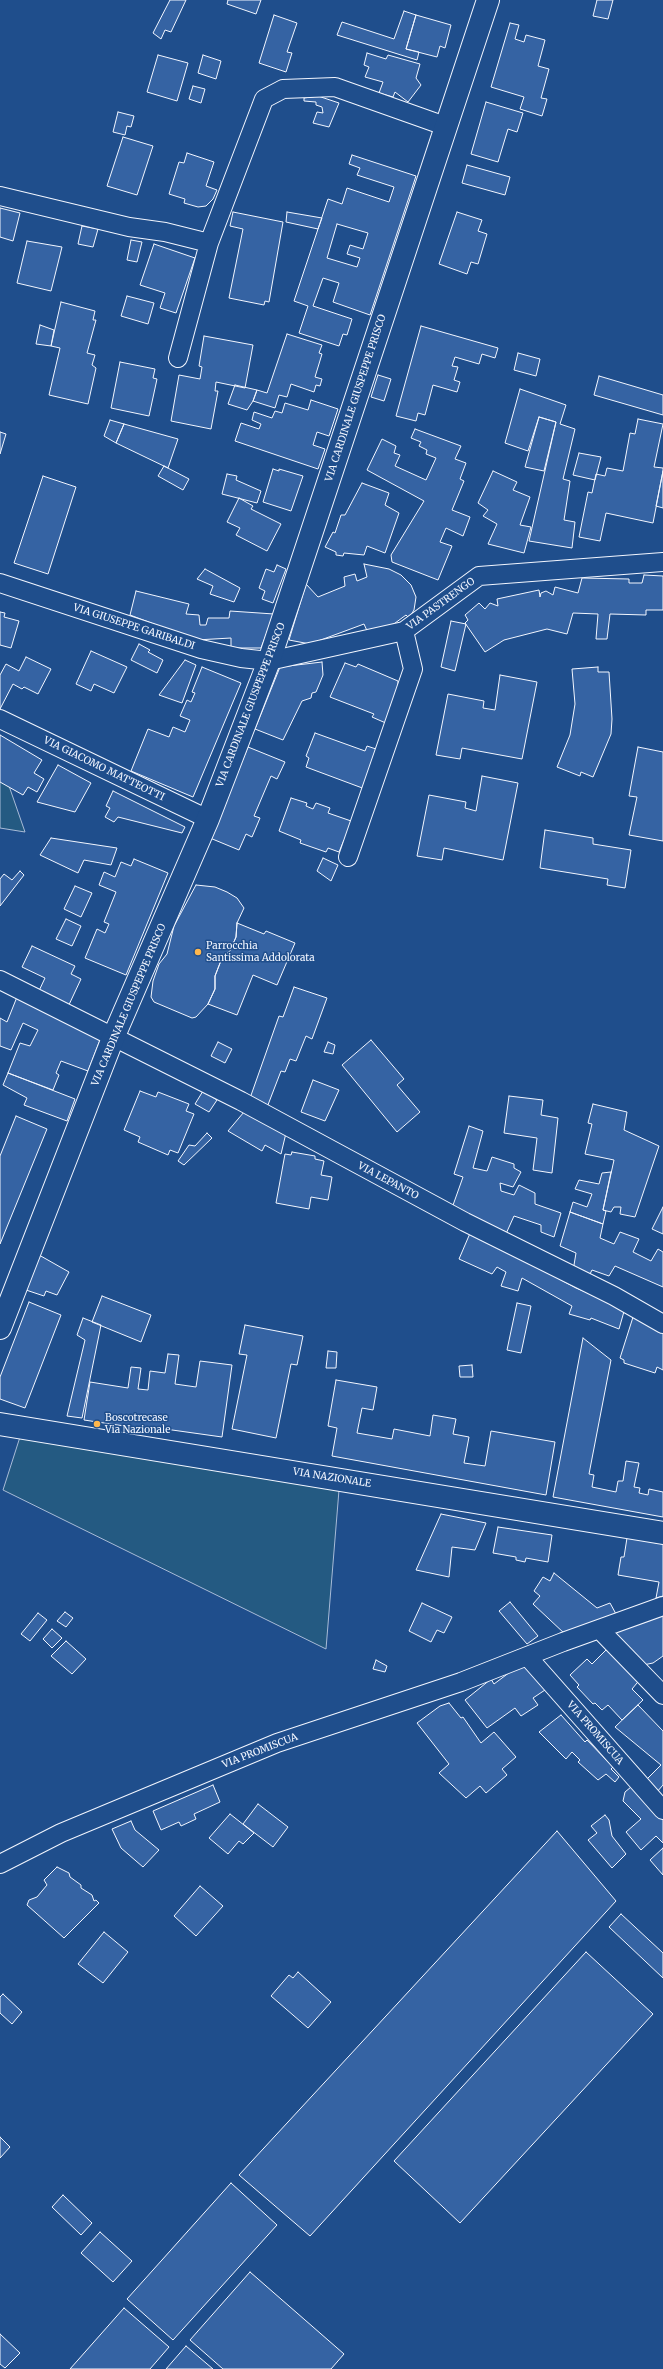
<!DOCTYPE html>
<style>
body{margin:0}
canvas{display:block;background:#1f4e8c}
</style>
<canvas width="663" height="2369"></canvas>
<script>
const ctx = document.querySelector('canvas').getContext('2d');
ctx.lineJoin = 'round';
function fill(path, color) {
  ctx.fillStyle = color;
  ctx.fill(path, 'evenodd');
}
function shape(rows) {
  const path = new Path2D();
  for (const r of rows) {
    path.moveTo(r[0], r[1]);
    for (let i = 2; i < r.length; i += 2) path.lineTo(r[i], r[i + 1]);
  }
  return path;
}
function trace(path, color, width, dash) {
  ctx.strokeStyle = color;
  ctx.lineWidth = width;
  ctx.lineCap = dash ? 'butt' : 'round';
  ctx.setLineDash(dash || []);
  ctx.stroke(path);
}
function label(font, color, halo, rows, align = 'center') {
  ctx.font = font + ' Merriweather,serif';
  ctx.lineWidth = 3;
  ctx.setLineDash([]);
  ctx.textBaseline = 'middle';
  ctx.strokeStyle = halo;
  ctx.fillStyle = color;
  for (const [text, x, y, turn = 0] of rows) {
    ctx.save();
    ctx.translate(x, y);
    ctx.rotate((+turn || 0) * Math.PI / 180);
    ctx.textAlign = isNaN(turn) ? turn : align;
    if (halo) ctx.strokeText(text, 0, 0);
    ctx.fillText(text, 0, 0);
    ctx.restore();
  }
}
const green = shape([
 [0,760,25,832,0,828,0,760],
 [20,1437,339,1490,326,1649,3,1490,20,1437]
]);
fill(green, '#245a82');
trace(green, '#a8bbd7', 1);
const building = shape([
 [170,0,186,0,171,32,165,30,161,39,153,33,170,0],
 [228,0,261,0,256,14,227,4,228,0],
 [597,0,613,0,608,19,593,16,597,0],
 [404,11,416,15,406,49,419,52,417,60,337,35,342,22,394,39,404,11],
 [274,15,297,23,287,52,292,53,286,72,259,63,274,15],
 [416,15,451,25,445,48,440,46,437,57,406,49,416,15],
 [510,23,519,25,515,39,524,42,526,35,545,40,538,66,549,69,541,98,547,99,542,116,520,109,524,97,491,87,510,23],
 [367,53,386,59,388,55,420,64,416,78,421,85,408,102,395,92,393,97,379,93,383,82,365,77,369,67,364,65,367,53],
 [158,55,188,63,177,101,147,92,158,55],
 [203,55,221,61,216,79,198,73,203,55],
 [193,86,205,89,201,103,189,99,193,86],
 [318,96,339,103,329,127,313,123,317,112,323,113,322,107,316,105,316,102,304,101,304,98,318,96],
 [486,102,523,113,517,132,508,129,498,162,471,154,486,102],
 [118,112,134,116,131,127,127,126,125,135,113,132,118,112],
 [123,137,153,146,137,195,107,186,123,137],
 [187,153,214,162,206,186,217,190,213,199,206,206,198,207,184,203,185,199,169,194,179,162,184,163,187,153],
 [352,155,416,176,370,315,333,302,339,283,323,278,313,306,352,319,347,335,343,334,339,346,299,333,308,306,294,301,328,199,342,204,347,188,389,202,394,187,357,175,360,168,349,164,352,155],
 [337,224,368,233,363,249,350,245,347,254,360,258,357,267,327,258,337,224],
 [467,165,510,177,505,195,462,183,467,165],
 [0,208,20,213,13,241,0,237,0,208],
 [233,212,283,222,269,302,265,301,264,305,229,298,243,229,230,226,233,212],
 [287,212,322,218,318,229,286,222,287,212],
 [457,212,482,220,478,231,487,234,478,264,471,262,467,274,439,264,457,212],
 [82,226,98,229,93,247,78,244,82,226],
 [131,240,142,242,137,262,127,260,131,240],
 [27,241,62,247,51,291,17,283,27,241],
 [154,244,195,258,176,313,160,308,165,293,140,285,154,244],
 [127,296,154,303,148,324,121,316,127,296],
 [61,302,95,311,93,320,96,320,87,353,95,355,92,365,96,368,88,404,49,395,60,348,51,346,61,302],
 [40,325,54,330,51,346,36,344,40,325],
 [421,326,498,348,495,358,482,354,479,364,455,357,452,366,458,367,454,380,460,382,457,392,433,385,425,415,418,413,416,421,396,416,421,326],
 [287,334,322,345,319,353,322,354,315,377,322,379,320,386,316,385,314,392,291,384,287,397,279,395,275,408,253,401,257,390,267,393,287,334],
 [204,336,253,345,245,388,216,382,215,391,218,391,211,429,171,421,179,375,200,379,202,367,199,366,204,336],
 [518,353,540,359,536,376,514,370,518,353],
 [120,362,155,369,153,378,157,379,149,416,111,408,120,362],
 [378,375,391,379,384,401,371,397,378,375],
 [599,376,663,395,663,415,594,395,599,376],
 [235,385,257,390,253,401,247,410,228,404,235,385],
 [520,389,566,405,560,424,575,429,563,479,570,481,564,520,575,522,572,548,529,541,556,422,539,417,528,451,505,443,520,389],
 [311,400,338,409,329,436,317,432,313,445,325,449,318,469,235,441,241,423,259,429,261,424,252,420,254,412,272,418,275,411,282,413,285,403,308,410,311,400],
 [539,417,556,422,544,471,525,467,539,417],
 [638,419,663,424,654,467,663,468,663,471,653,523,606,513,600,541,579,537,588,492,592,493,596,474,605,476,607,468,623,471,630,433,635,434,638,419],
 [110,420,124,424,116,443,104,436,110,420],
 [124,424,178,439,168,468,116,443,124,424],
 [415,429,461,446,455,459,466,463,460,479,464,481,452,510,470,517,463,536,446,528,440,542,452,546,438,580,392,562,391,555,424,501,367,470,382,439,396,446,394,453,400,455,395,466,426,480,436,458,426,454,427,450,419,446,421,442,411,438,415,429],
 [0,432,6,434,0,454,0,432],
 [579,453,601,457,595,480,573,475,579,453],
 [164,466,189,479,183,490,158,476,164,466],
 [273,469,279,471,279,469,303,476,291,511,263,502,273,469],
 [493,471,517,482,513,490,530,497,520,525,531,527,524,553,488,544,497,524,483,516,488,510,478,503,493,471],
 [663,471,663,508,656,506,663,471],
 [227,474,237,476,236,480,261,491,257,503,222,494,227,474],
 [43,476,76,487,48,574,14,563,43,476],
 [362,483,389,493,385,505,399,513,385,553,367,546,364,555,344,553,343,556,336,555,336,552,325,547,333,532,335,533,341,515,345,515,362,483],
 [239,498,253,506,251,509,281,524,267,551,236,535,240,528,227,522,239,498],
 [364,564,389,569,401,575,411,585,416,597,414,610,409,618,406,615,391,626,368,633,364,624,310,644,289,640,306,584,318,597,345,586,344,577,355,574,357,581,367,577,364,564],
 [277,565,286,569,273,603,262,599,265,591,259,588,266,569,274,572,277,565],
 [205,569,240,588,234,602,210,594,213,586,197,579,205,569],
 [644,575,663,576,663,610,646,610,646,615,610,614,607,639,596,639,598,614,573,613,567,634,547,629,504,640,485,652,465,623,468,620,465,615,479,603,485,609,490,603,498,606,497,599,539,590,540,597,541,593,546,591,553,595,555,587,578,593,582,578,629,579,629,583,642,583,644,575],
 [136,591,189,604,186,614,199,615,200,625,206,625,208,618,229,618,230,611,274,614,261,648,231,648,231,638,196,640,130,615,136,591],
 [0,612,5,613,4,617,19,621,11,648,0,645,0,612],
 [451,621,466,624,455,671,441,667,451,621],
 [139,644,150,650,148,652,163,660,157,673,131,660,139,644],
 [91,651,127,667,114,693,94,684,91,691,76,684,91,651],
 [26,657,51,669,38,694,24,687,22,689,13,684,0,709,0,675,6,664,19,671,26,657],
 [185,660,196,665,182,703,159,695,185,660],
 [322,662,323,675,316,692,312,693,311,698,302,701,283,740,255,729,280,667,322,662],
 [345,663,356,667,358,664,398,681,398,696,388,724,372,717,374,714,330,697,345,663],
 [202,667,241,683,193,797,131,771,148,729,169,737,173,727,185,732,190,720,180,716,187,700,191,702,195,693,192,692,202,667],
 [598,667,598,672,609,672,612,719,611,734,593,777,581,772,580,776,557,767,570,735,575,704,572,669,598,667],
 [500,675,537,682,522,759,462,748,460,759,436,755,448,694,484,701,483,708,495,710,500,675],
 [315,733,365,751,367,746,379,750,365,789,306,767,309,758,306,756,315,733],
 [0,735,42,760,34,773,44,779,37,792,28,787,23,795,0,782,0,735],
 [248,747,285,762,277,779,271,776,254,816,260,818,252,837,246,834,239,850,210,838,248,747],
 [638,747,663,752,663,841,629,835,637,797,629,796,638,747],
 [58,765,91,783,75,812,37,802,58,765],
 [482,776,518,783,503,860,444,848,442,860,417,856,429,795,466,802,465,808,476,811,482,776],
 [113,791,185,827,182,833,118,817,114,822,105,817,110,808,106,806,113,791],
 [291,798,307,803,306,806,313,809,316,803,330,808,328,813,354,822,347,841,344,840,339,852,328,848,326,852,300,843,301,840,279,831,291,798],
 [545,830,593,838,593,844,631,850,625,888,607,885,608,879,540,868,545,830],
 [51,838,117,848,111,865,84,860,78,873,40,855,51,838],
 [323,858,338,865,331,881,317,871,323,858],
 [134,859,168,873,126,975,85,958,97,929,105,933,109,924,104,922,116,892,99,885,104,872,115,877,121,862,131,866,134,859],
 [20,871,24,875,0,906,0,879,4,874,12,880,20,871],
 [196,885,215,887,227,892,237,898,244,908,237,923,236,937,230,951,222,958,215,976,215,989,208,1004,196,1017,192,1018,154,1002,151,997,153,981,159,964,167,954,174,926,196,885],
 [75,886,92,893,81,917,64,909,75,886],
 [66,919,81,926,72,946,56,939,66,919],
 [237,923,264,934,266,931,295,943,277,985,253,975,237,1015,208,1004,215,989,215,976,222,958,230,951,236,937,237,923],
 [32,946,75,966,71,974,81,979,67,1009,37,995,45,978,22,967,32,946],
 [294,987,327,998,312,1039,306,1036,296,1061,290,1059,285,1072,281,1071,266,1110,249,1101,279,1016,283,1017,294,987],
 [17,997,100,1040,88,1071,61,1061,56,1073,59,1075,53,1090,8,1073,20,1043,30,1046,38,1030,23,1023,11,1050,0,1046,0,1018,7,1022,17,997],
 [371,1040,404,1079,397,1085,420,1112,397,1132,342,1065,371,1040],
 [218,1042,232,1049,225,1063,211,1056,218,1042],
 [328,1042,335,1045,333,1054,324,1052,328,1042],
 [8,1073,75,1099,67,1121,24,1105,27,1098,3,1085,8,1073],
 [313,1080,339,1090,325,1121,301,1112,313,1080],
 [140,1091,156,1097,158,1092,189,1104,186,1111,194,1114,178,1153,170,1150,168,1155,138,1142,140,1137,124,1130,140,1091],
 [203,1091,217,1100,209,1112,195,1104,203,1091],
 [509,1096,543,1100,541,1115,558,1118,552,1173,533,1170,537,1138,504,1133,509,1096],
 [593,1104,627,1112,624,1130,659,1146,635,1217,620,1214,621,1207,614,1207,611,1212,603,1210,614,1160,585,1154,592,1124,588,1123,593,1104],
 [244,1112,286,1133,281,1154,265,1145,262,1151,228,1131,244,1112],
 [16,1116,47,1129,0,1244,0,1156,16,1116],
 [469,1126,483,1131,473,1168,487,1171,492,1157,514,1164,514,1168,521,1172,513,1187,500,1183,501,1191,514,1195,519,1185,535,1193,535,1204,561,1213,554,1237,541,1232,541,1225,514,1216,505,1236,452,1208,463,1177,454,1174,469,1126],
 [207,1133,212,1138,184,1165,178,1161,189,1145,195,1146,207,1133],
 [292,1152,315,1156,315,1159,324,1161,321,1175,332,1177,328,1200,311,1197,309,1209,276,1203,285,1154,291,1155,292,1152],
 [611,1172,603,1210,606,1211,603,1224,570,1212,573,1202,587,1207,592,1194,575,1189,579,1180,599,1184,602,1173,611,1172],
 [663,1207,663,1234,652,1229,663,1207],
 [570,1212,603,1224,600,1238,614,1244,620,1232,639,1239,633,1252,651,1261,658,1249,663,1252,663,1287,615,1266,609,1276,592,1270,589,1276,573,1271,576,1253,560,1246,570,1212],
 [471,1231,576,1288,625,1308,619,1329,591,1318,590,1320,569,1314,572,1306,522,1278,518,1291,501,1286,506,1272,497,1267,492,1274,459,1259,471,1231],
 [39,1255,69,1272,57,1295,46,1291,44,1296,26,1290,39,1255],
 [102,1296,151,1315,141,1342,92,1322,102,1296],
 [29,1302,61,1315,25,1408,0,1399,0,1377,29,1302],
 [517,1303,531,1306,521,1353,507,1350,517,1303],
 [634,1314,663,1330,663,1370,657,1367,655,1373,624,1363,624,1360,620,1358,634,1314],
 [83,1318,101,1325,82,1418,67,1416,85,1340,77,1335,83,1318],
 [245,1325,303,1336,297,1365,291,1364,276,1438,232,1429,247,1355,239,1354,245,1325],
 [583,1338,611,1360,589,1474,594,1475,592,1487,616,1492,618,1481,623,1481,626,1461,639,1463,634,1487,640,1488,639,1493,648,1495,649,1489,663,1492,663,1517,553,1497,583,1338],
 [328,1351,337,1352,336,1368,326,1368,328,1351],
 [168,1354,179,1355,175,1384,196,1387,200,1361,232,1365,222,1437,158,1428,158,1431,84,1420,90,1382,128,1388,131,1367,141,1368,138,1389,148,1390,150,1371,165,1373,168,1354],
 [472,1365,473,1377,460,1377,459,1366,472,1365],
 [336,1380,377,1387,373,1410,362,1408,357,1433,392,1439,394,1429,430,1436,433,1415,456,1419,453,1434,469,1437,464,1463,485,1466,491,1431,555,1442,546,1495,332,1456,337,1428,328,1426,336,1380],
 [441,1514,486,1523,475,1550,452,1547,449,1577,416,1570,441,1514],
 [498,1527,552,1535,548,1562,526,1558,525,1562,516,1560,516,1557,493,1553,498,1527],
 [627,1538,663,1544,663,1596,656,1598,659,1582,618,1575,621,1557,624,1557,627,1538],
 [554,1573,597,1608,610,1603,616,1614,565,1634,533,1604,540,1596,534,1591,543,1577,550,1581,554,1573],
 [510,1602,538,1636,527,1644,499,1611,510,1602],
 [422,1603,452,1617,444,1633,437,1630,431,1642,409,1631,422,1603],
 [65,1612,73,1618,66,1627,57,1621,65,1612],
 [38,1613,47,1620,30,1641,21,1634,38,1613],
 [663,1613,663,1656,653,1663,643,1665,611,1631,663,1613],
 [52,1629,62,1638,52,1648,43,1639,52,1629],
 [66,1641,86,1659,72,1674,51,1656,66,1641],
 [610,1646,642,1677,632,1689,643,1700,622,1720,608,1705,602,1710,595,1703,593,1704,577,1687,579,1685,570,1675,587,1659,592,1664,610,1646],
 [376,1660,387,1666,385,1672,373,1669,376,1660],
 [528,1664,548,1688,533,1698,538,1705,521,1716,515,1708,487,1728,465,1700,491,1679,494,1684,510,1672,528,1664],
 [449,1703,461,1718,463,1717,481,1743,494,1732,516,1757,502,1769,507,1775,486,1793,480,1786,466,1798,439,1773,449,1764,417,1723,440,1706,449,1703],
 [638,1705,663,1731,663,1785,656,1793,645,1781,661,1765,615,1727,638,1705],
 [561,1715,585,1742,587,1740,613,1767,611,1769,619,1777,615,1782,606,1774,598,1780,578,1762,580,1760,572,1752,566,1759,539,1732,561,1715],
 [213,1785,220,1802,194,1814,196,1819,181,1826,179,1822,161,1830,153,1811,213,1785],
 [631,1787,663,1820,663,1843,656,1836,641,1850,626,1832,641,1819,623,1801,625,1792,631,1787],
 [258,1804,288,1827,273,1847,243,1824,258,1804],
 [230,1814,254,1833,243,1844,239,1841,228,1854,209,1838,230,1814],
 [605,1815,609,1820,612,1836,626,1854,612,1868,588,1840,597,1833,591,1826,605,1815],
 [131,1821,135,1830,159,1850,143,1867,121,1848,112,1829,131,1821],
 [557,1831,616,1901,310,2236,239,2175,557,1831],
 [663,1848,663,1875,650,1860,663,1848],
 [57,1867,69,1873,70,1877,81,1885,81,1888,92,1895,94,1901,96,1900,99,1903,64,1938,27,1905,29,1900,37,1897,47,1885,44,1880,57,1867],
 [200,1886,223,1906,196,1936,174,1916,200,1886],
 [621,1914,663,1953,663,1978,609,1927,621,1914],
 [104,1932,128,1952,103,1983,78,1964,104,1932],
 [586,1952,653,2014,460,2223,394,2161,586,1952],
 [298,1972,331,2002,308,2028,271,1996,289,1975,293,1978,298,1972],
 [3,1994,22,2012,12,2024,0,2013,0,1997,3,1994],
 [0,2137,10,2147,0,2158,0,2137],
 [231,2183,277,2225,173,2340,127,2299,231,2183],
 [63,2195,92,2223,81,2235,52,2207,63,2195],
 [100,2232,132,2261,113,2282,81,2253,100,2232],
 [250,2272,344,2354,331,2369,223,2369,190,2340,250,2272],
 [124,2308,169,2347,150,2369,70,2369,124,2308],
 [0,2334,20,2353,5,2368,0,2364,0,2334],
 [186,2346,213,2369,166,2369,186,2346]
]);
fill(building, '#3563a3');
trace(building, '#f2f6ff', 1);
const street = shape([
 [0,196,129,227,165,232,209,243],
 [178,358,209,243,264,99,283,89,335,87,445,126],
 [0,583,201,649,241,658,269,661,404,631,479,576,663,562],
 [0,719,208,819],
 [348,857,413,669,404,631],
 [0,980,241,1101,465,1222,614,1296,663,1324],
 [599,1629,663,1695],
 [527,1656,663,1810],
 [0,1864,61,1833,277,1743,461,1682,563,1642,663,1606]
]);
const secondary = shape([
 [0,1328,113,1038,208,819,269,661,488,0],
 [0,1424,663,1533]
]);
trace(street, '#f2f6ff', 20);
trace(secondary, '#f2f6ff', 24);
trace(street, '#1f4e8c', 18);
trace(secondary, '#1f4e8c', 22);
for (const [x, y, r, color] of [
 [198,952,4,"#ffb74d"],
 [97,1424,4,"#ffb74d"]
]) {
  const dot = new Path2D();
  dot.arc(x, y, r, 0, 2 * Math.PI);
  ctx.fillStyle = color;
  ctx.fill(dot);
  trace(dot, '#1f4e8c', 1.5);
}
label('10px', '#f2f6ff', '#1f4e8c', [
 ["VIA CARDINALE GIUSPEPPE PRISCO",356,398,-72],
 ["VIA PASTRENGO",441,604,-36],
 ["VIA GIUSEPPE GARIBALDI",134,627,18],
 ["VIA CARDINALE GIUSPEPPE PRISCO",251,705,-69],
 ["VIA GIACOMO MATTEOTTI",104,769,26],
 ["VIA CARDINALE GIUSPEPPE PRISCO",129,1005,-67],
 ["VIA LEPANTO",388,1181,28],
 ["VIA NAZIONALE",332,1478,9],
 ["VIA PROMISCUA",595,1733,49],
 ["VIA PROMISCUA",260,1751,-21]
]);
label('10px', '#f2f6ff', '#1f4e8c', [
 ["Parrocchia",206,946],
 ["Santissima Addolorata",206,958],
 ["Boscotrecase",105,1418],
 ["Via Nazionale",105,1430]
], 'left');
</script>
